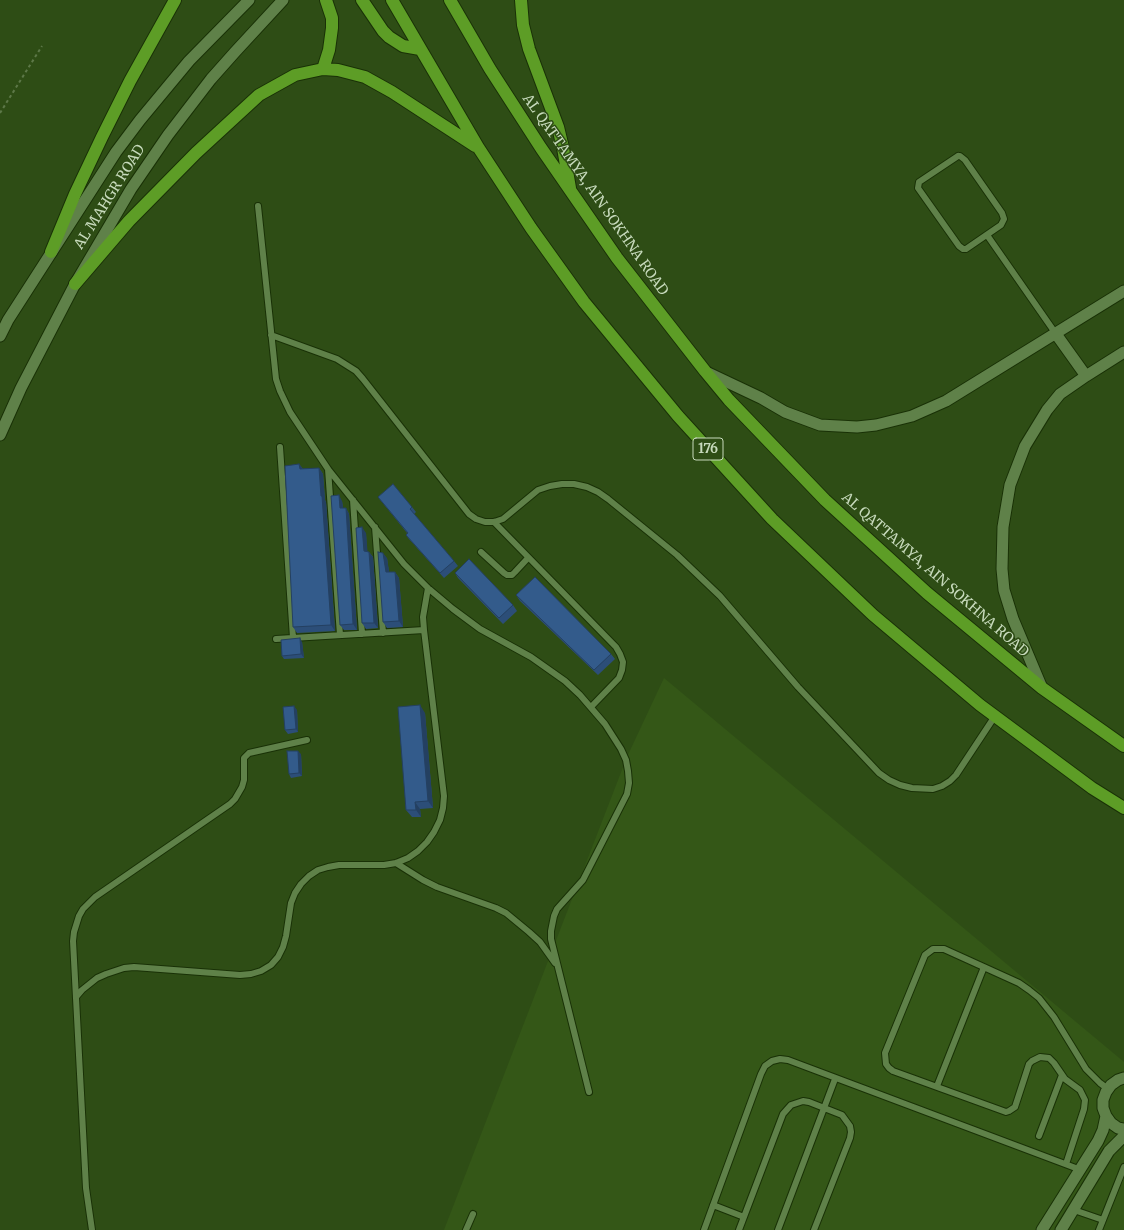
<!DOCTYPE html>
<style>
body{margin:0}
canvas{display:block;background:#2e4d15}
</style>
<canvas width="1124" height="1230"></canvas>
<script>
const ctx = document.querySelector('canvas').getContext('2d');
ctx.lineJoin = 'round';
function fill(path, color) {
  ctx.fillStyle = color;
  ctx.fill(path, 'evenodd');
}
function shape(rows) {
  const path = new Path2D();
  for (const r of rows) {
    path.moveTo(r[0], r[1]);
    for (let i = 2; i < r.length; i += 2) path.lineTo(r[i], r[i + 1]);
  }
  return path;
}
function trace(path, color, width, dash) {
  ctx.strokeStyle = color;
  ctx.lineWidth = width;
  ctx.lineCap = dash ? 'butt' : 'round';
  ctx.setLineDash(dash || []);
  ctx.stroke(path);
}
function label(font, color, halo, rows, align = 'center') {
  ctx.font = font + ' Merriweather,serif';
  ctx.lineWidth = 3;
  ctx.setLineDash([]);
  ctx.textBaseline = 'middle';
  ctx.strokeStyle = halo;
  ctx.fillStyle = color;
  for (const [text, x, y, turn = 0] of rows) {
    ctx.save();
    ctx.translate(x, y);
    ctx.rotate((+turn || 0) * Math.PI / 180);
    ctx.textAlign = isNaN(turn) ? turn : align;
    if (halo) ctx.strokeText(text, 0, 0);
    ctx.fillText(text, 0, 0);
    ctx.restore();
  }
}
fill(shape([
 [664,678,1124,1062,1124,1230,444,1230,627,757]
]), '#345717');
const service = shape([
 [958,156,960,156,965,160,1002,213,1004,219,1001,225,966,249,963,249,959,246,918,188,919,182,958,156],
 [258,206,276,379,280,391,290,412,328,469,404,564,428,588,453,609,480,629,531,657,565,681,580,695,605,724,621,749,626,760,628,771,629,783,627,794,583,880,557,909,554,916,551,931,551,939,589,1092],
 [987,235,1056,334],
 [271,335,337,359,356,371,363,379,469,514,476,519,485,522,494,522,503,519,538,490,550,486,562,484,574,484,587,487,598,492,608,499,677,555,720,596,798,687,879,773,889,780,900,785,912,788,933,789,942,786,950,781,956,775,995,716],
 [280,447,293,638],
 [328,469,340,635],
 [353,500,362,634],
 [494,522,616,647,620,654,623,662,622,670,619,678,591,707],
 [375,527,383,633],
 [481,552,504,573,507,575,512,575,515,572,528,558],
 [276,639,424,630],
 [396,863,423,880,437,887,496,908,506,913,529,932,540,942,555,963],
 [76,997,82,990,97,978,106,974,124,968,134,967,240,975,251,974,261,971,271,965,278,957,283,947,286,936,291,903,295,893,301,884,309,876,318,870,328,867,339,865,384,865,396,863,408,858,418,851,427,842,434,832,440,820,443,808,444,796,424,630,423,617,428,588],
 [937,1086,984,967],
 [1039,1136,1062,1075],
 [1066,1164,1084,1109,1085,1100,1080,1090,1065,1079,1054,1063,1049,1058,1040,1057,1032,1061,1029,1064,1015,1107,1009,1111,1006,1112,893,1071,889,1068,886,1064,885,1053,925,955,933,949,944,949,1019,983,1029,990,1039,998,1054,1017,1086,1069,1100,1083,1108,1089],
 [713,1205,744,1217],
 [1074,1210,1103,1220],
 [92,1230,86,1188,73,941,74,932,79,916,83,909,95,897,230,804,235,799,242,787,244,780,244,758,249,753,307,740],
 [466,1230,473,1214],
 [704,1230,761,1074,765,1066,772,1061,780,1059,788,1060,1081,1170],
 [739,1230,783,1114,791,1105,803,1101,809,1102,842,1115,850,1126,851,1132,850,1138,814,1230],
 [778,1230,835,1079],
 [1099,1230,1124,1167]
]);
const minor = shape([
 [1124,1078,1118,1080,1111,1085,1106,1092,1103,1100,1103,1108,1106,1116,1111,1123,1118,1128,1124,1129],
 [1042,1230,1098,1141,1103,1130,1106,1116],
 [1061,1230,1109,1151,1124,1136]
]);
const tertiary = shape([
 [0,336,8,320,116,152,140,120,189,61,249,0],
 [0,435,21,388,75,284,131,189,168,135,211,79,235,52,283,0]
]);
const secondary = shape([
 [1056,334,1086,376],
 [706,372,761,398,785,412,820,425,857,427,876,425,912,416,946,401,1124,291],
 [1042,688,1013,619,1004,590,1002,569,1003,527,1010,485,1025,446,1047,410,1060,394,1086,376,1124,352]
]);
const motorway = shape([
 [362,0,383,31,389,37,403,46,420,49],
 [392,0,478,147,531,228,584,302,678,416,772,519,873,615,980,705,1092,788,1124,808],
 [450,0,490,69,541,148,617,258,705,371,729,400,825,500,927,593,1042,688,1124,746],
 [521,0,523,25,529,49,558,127,563,148,570,188],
 [323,69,329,50,332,28,332,18,326,0],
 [51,252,75,194,102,137,130,81,175,0],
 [75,284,129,221,196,153,259,95,295,75,323,69,338,70,365,77,392,92,475,146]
]);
trace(service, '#193106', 8);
trace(minor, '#193106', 13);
trace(tertiary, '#193106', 13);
trace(secondary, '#193106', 13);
trace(motorway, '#193106', 14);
trace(shape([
 [0,113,42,46]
]), '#5d7848', 2, [3, 3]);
trace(service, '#5f8149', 6);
trace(minor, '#5f8149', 11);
trace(tertiary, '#5f8149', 11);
trace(secondary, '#5f8149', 11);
trace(motorway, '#5d9d26', 12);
fill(shape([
 [299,464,303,469,319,468,323,474,325,500,326,502,335,631,297,633,293,627],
 [378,497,412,507,416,512,414,514,454,561,458,566,444,578,409,539,406,535,407,533],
 [342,501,343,508,346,508,349,514,357,630,344,630,340,625],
 [366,533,367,552,369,552,373,557,378,628,366,629,362,623],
 [387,558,389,572,395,572,399,578,403,627,387,628,383,622],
 [455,573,513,605,517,611,503,624,458,578],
 [516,595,611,654,615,659,598,675,520,601],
 [302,642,304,658,284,659,282,656],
 [297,710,298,732,288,734,285,730],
 [425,713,433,808,420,809,421,817,412,817,406,810],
 [301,754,302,776,291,778,289,774]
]), '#2c4e78');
fill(shape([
 [299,464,304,470,300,469],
 [319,468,323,474,325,500,326,502,335,631,331,625],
 [339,495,342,501,344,514,340,508],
 [346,508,349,514,357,630,353,624],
 [362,527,366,533,368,557,364,551],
 [369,552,373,557,378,628,374,623],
 [383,553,387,558,390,578,386,572],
 [395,572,399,578,403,627,399,621],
 [300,638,302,642,304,658,301,654],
 [420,705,425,713,433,808,428,801],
 [294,706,297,710,298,732,296,729],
 [298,751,301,754,302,776,299,773],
 [415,802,420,809,421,817,416,810]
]), '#244061');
const building = shape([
 [299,464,300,469,319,468,321,496,322,496,331,625,293,627,285,466,299,464],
 [393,484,412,507,410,509,454,561,440,573,406,535,408,533,378,497,393,484],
 [339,495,340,508,346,508,353,624,340,625,331,496,339,495],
 [362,527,364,551,369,552,374,623,362,623,356,528,362,527],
 [378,552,383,553,386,572,395,572,399,621,383,622,378,552],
 [469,559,513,605,499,618,455,573,469,559],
 [535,577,611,654,594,670,516,595,535,577],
 [300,638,301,654,282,656,281,640,300,638],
 [420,705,428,801,415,802,416,810,406,810,398,707,420,705],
 [294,706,296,729,285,730,283,707,294,706],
 [287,751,298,751,299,773,289,774,287,751]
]);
fill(building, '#335b8b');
trace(building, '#244061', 1);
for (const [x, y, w] of [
 [708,449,30]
]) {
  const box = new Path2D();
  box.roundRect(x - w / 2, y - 11, w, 22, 3);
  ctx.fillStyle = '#2e4d15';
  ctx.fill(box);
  trace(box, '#c7dabc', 1);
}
label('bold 13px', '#c7dabc', null, [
 ["176",708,449]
]);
label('14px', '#c7dabc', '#2e4d15', [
 ["AL QATTAMYA, AIN SOKHNA ROAD",595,195,55],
 ["AL MAHGR ROAD",110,197,-58],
 ["AL QATTAMYA, AIN SOKHNA ROAD",935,575,41]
]);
</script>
